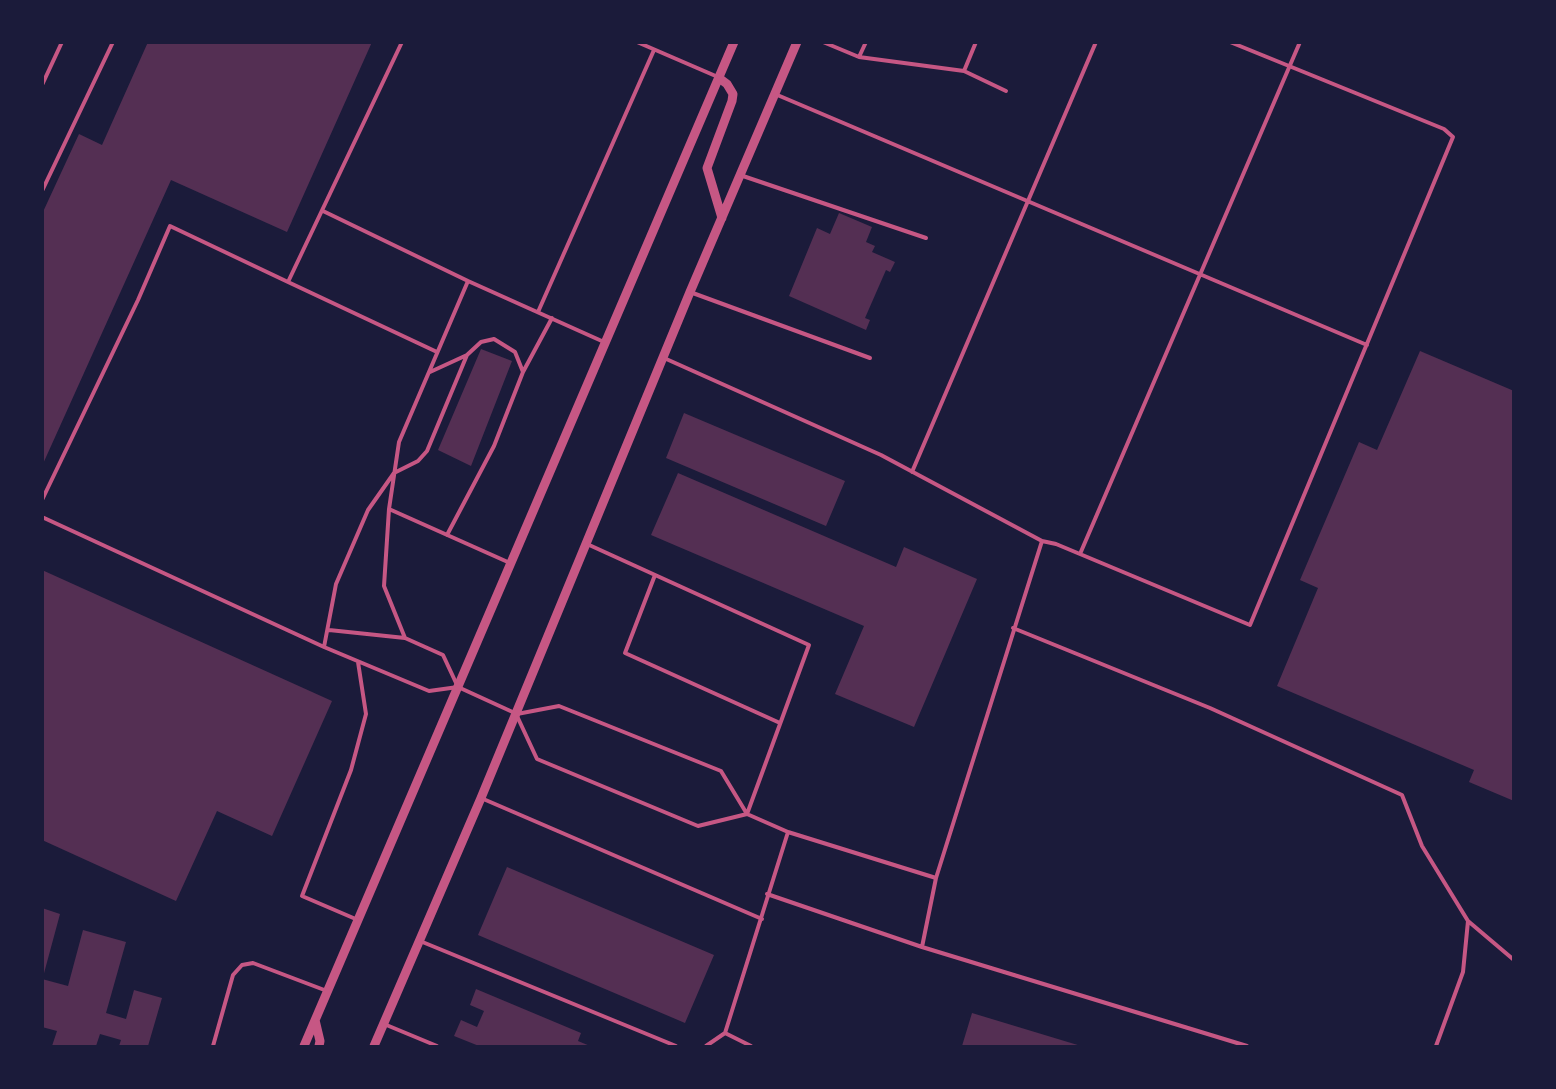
<!DOCTYPE html>
<style>
body{margin:0}
#map{position:relative;width:1556px;height:1089px;overflow:hidden;background:#1b1b3a;font-family:"Times New Roman",serif}
canvas{display:block}
.frame{position:absolute;inset:0;border:44px solid #1b1b3a;pointer-events:none}
</style>
<div id="map">
<canvas width="1556" height="1089"></canvas>
<div class="frame"></div>
</div>
<script>
const ctx = document.querySelector('canvas').getContext('2d');
ctx.lineJoin = 'round';
function fill(path, color) {
  ctx.fillStyle = color;
  ctx.fill(path, 'evenodd');
}
function shape(rows) {
  const path = new Path2D();
  for (const r of rows) {
    path.moveTo(r[0], r[1]);
    for (let i = 2; i < r.length; i += 2) path.lineTo(r[i], r[i + 1]);
  }
  return path;
}
function trace(path, color, width, dash) {
  ctx.strokeStyle = color;
  ctx.lineWidth = width;
  ctx.lineCap = dash ? 'butt' : 'round';
  ctx.setLineDash(dash || []);
  ctx.stroke(path);
}
fill(shape([
 [148,42,372,42,287,232,171,180,42,466,42,214,79,134,102,145],
 [839,213,872,227,866,242,875,246,872,252,895,262,890,272,886,270,865,318,870,320,866,330,789,296,817,228,830,234],
 [481,349,512,361,471,466,438,450],
 [1420,351,1514,391,1514,801,1469,782,1474,770,1277,686,1318,588,1300,580,1359,442,1377,450],
 [684,413,845,481,826,526,666,458],
 [678,473,896,567,904,547,977,579,914,727,835,694,864,626,651,535],
 [42,570,332,701,272,836,217,811,176,901,42,840],
 [507,867,714,955,685,1023,478,935],
 [42,908,60,914,43,977,42,977],
 [83,930,126,942,106,1013,126,1019,134,990,162,998,148,1046,119,1046,121,1040,100,1034,96,1046,52,1046,57,1031,42,1027,42,979,68,986],
 [476,989,581,1033,578,1041,590,1046,479,1046,454,1036,461,1020,477,1027,484,1011,470,1005],
 [972,1013,1081,1046,962,1046]
]), '#542f53');
trace(shape([
 [637,42,718,77],
 [823,42,859,57,866,42],
 [859,57,964,71,1006,91],
 [964,71,976,42],
 [42,85,62,42],
 [775,94,1367,345],
 [740,175,926,238],
 [42,191,113,42],
 [323,211,468,281],
 [288,282,437,352],
 [690,292,870,358],
 [538,312,654,50],
 [430,372,467,355],
 [523,372,552,318],
 [912,472,1096,42],
 [42,500,138,300,170,226,288,282,402,42],
 [389,509,510,563],
 [42,517,324,647,429,691,458,687,517,714,559,706,721,771,747,814,788,832,936,878,1042,541,881,455,664,358],
 [1042,541,1056,544,1250,625,1453,137,1444,129,1230,42],
 [587,544,809,645,747,814],
 [1080,554,1300,42],
 [655,575,625,653,780,723],
 [1013,628,1210,708,1402,795,1422,846,1468,921,1514,960],
 [329,630,405,638,443,655,457,685],
 [405,638,384,586,389,509,399,442,468,281,604,342],
 [324,647,336,584,368,510,394,473,418,461,427,451,467,355,481,342,494,339,515,352,523,372,494,446,447,535],
 [358,662,366,714,351,770,302,896,358,920],
 [517,716,537,759,698,826,747,814],
 [481,798,762,919],
 [767,894,922,947,1247,1046],
 [420,941,676,1046],
 [922,947,936,878],
 [384,1024,437,1046],
 [725,1033,751,1046],
 [213,1046,233,975,242,965,253,963,327,991],
 [706,1046,725,1033,788,832],
 [1436,1046,1463,972,1468,921]
]), '#c65784', 4);
trace(shape([
 [719,78,727,84,733,94,732,101,707,168,722,218],
 [315,1020,320,1041,319,1046],
 [304,1046,734,42],
 [374,1046,481,798,690,292,797,42]
]), '#c65784', 9);
</script>
